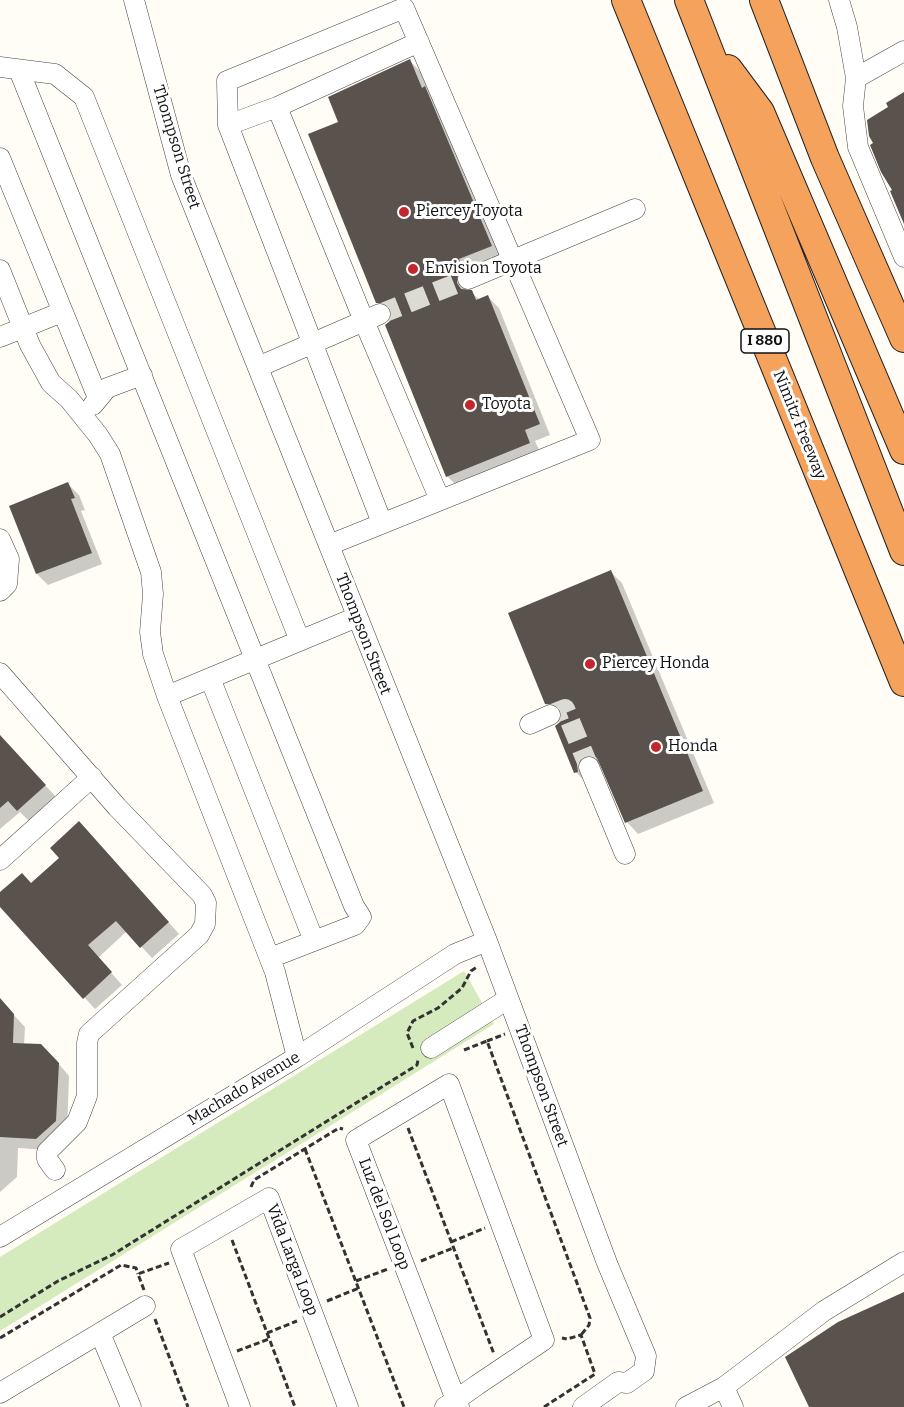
<!DOCTYPE html>
<style>
body{margin:0}
canvas{display:block;background:#fffdf5}
</style>
<canvas width="904" height="1407"></canvas>
<script>
const ctx = document.querySelector('canvas').getContext('2d');
ctx.lineJoin = 'round';
function fill(path, color) {
  ctx.fillStyle = color;
  ctx.fill(path, 'evenodd');
}
function shape(rows) {
  const path = new Path2D();
  for (const r of rows) {
    path.moveTo(r[0], r[1]);
    for (let i = 2; i < r.length; i += 2) path.lineTo(r[i], r[i + 1]);
  }
  return path;
}
function trace(path, color, width, dash) {
  ctx.strokeStyle = color;
  ctx.lineWidth = width;
  ctx.lineCap = dash ? 'butt' : 'round';
  ctx.setLineDash(dash || []);
  ctx.stroke(path);
}
function label(font, color, halo, rows, align = 'center') {
  ctx.font = font + ' Bitter,serif';
  ctx.lineWidth = 6;
  ctx.setLineDash([]);
  ctx.textBaseline = 'middle';
  ctx.strokeStyle = halo;
  ctx.fillStyle = color;
  for (const [text, x, y, turn = 0] of rows) {
    ctx.save();
    ctx.translate(x, y);
    ctx.rotate((+turn || 0) * Math.PI / 180);
    ctx.textAlign = isNaN(turn) ? turn : align;
    if (halo) ctx.strokeText(text, 0, 0);
    ctx.fillText(text, 0, 0);
    ctx.restore();
  }
}
fill(shape([
 [464,971,494,1024,0,1331,0,1257]
]), '#d5ebbd');
fill(shape([
 [410,61,421,72,430,94,436,100,502,258,469,284,468,291,471,292,480,300,488,297,499,308,550,435,535,441,541,454,458,487,447,476,392,314,389,314,377,302,339,123],
 [68,484,79,495,85,510,81,511,102,564,48,585,37,574],
 [611,572,622,583,714,803,638,834,627,822,602,766,595,767,587,784,576,772,561,722,562,715,558,715,547,703],
 [0,736,56,797,29,821,20,812,0,829],
 [90,835,179,934,152,958,127,931,98,958,122,985,95,1009,0,905,0,894,32,884],
 [0,1000,25,1027,24,1045,53,1057,69,1076,67,1133,47,1150,18,1148,17,1177,0,1192]
]), '#0003');
fill(shape([
 [410,59,422,88,425,86,492,246,459,259,463,268,458,272,457,283,461,289,472,290,476,300,488,295,540,424,525,430,530,443,446,477,385,325,390,321,391,310,387,304,376,303,308,134,338,122,328,97],
 [904,92,904,224,890,191,892,190,881,172,870,145,873,143,869,136,867,120,888,107,886,103],
 [68,482,75,498,71,499,92,553,36,574,9,506],
 [611,570,703,791,625,823,597,758,591,755,584,756,577,765,578,772,574,773,555,726,560,722,561,711,556,705,545,704,508,613],
 [0,735,46,785,17,811,8,801,0,808],
 [79,821,169,922,140,948,116,921,88,945,112,972,83,999,0,907,0,892,22,873,31,883,59,858,50,848],
 [0,998,14,1014,13,1043,41,1044,59,1063,56,1121,36,1139,0,1137],
 [904,1292,904,1407,809,1407,785,1357,838,1322]
]), '#5a524d');
trace(shape([
 [380,314,468,279],
 [550,715,565,709,589,767]
]), '#dbdad3', 20, [20, 10]);
const minor = shape([
 [134,0,181,175,487,941,607,1263,646,1356,644,1371,627,1383],
 [839,0,847,27,856,78,853,106,858,147,904,257],
 [419,42,277,107,364,321,440,500],
 [0,67,55,74,84,97,300,641],
 [19,70,354,906,361,917,355,925,270,958],
 [856,78,904,51],
 [228,125,277,107],
 [0,158,98,398],
 [0,270,30,345,51,383,69,399,98,435,110,454,151,572,153,594,150,632,153,654,167,696,275,972,297,1057],
 [468,279,635,209],
 [0,337,62,312],
 [258,367,380,314],
 [93,405,107,388,142,375],
 [0,539,9,559,7,584,0,591],
 [329,545,590,440,404,8,227,81,228,125,382,523],
 [0,673,117,807,202,895,206,903,205,924,199,935,89,1034,87,1043,87,1096,77,1122,47,1152,47,1159,55,1170],
 [210,678,314,941],
 [167,696,357,617],
 [530,724,550,715],
 [589,767,625,854],
 [0,860,92,777],
 [431,1048,508,999],
 [0,1237,297,1057,455,954,487,941],
 [100,1333,131,1407],
 [724,1387,733,1407],
 [0,1393,145,1306],
 [240,1407,181,1249,269,1198,348,1407],
 [445,1407,456,1400,477,1385,544,1340,449,1084,356,1140,456,1400,459,1407],
 [583,1407,618,1382,627,1383],
 [686,1407,724,1387,824,1311,904,1262]
]);
const highway = shape([
 [626,0,904,682],
 [689,0,904,551],
 [764,0,825,158,904,338],
 [728,69,760,112,904,450]
]);
trace(minor, '#444', 21);
trace(highway, '#222', 30);
trace(shape([
 [487,1041,505,1034],
 [413,1048,407,1033,413,1021,438,1008,462,988,471,971,477,967],
 [464,1050,487,1041,590,1318,589,1325,581,1335],
 [408,1128,494,1354],
 [305,1149,404,1407],
 [251,1187,254,1180,339,1128,343,1129],
 [232,1240,295,1407],
 [451,1242,485,1228],
 [421,1261,453,1248],
 [356,1281,388,1269],
 [144,1290,138,1274,169,1263],
 [327,1301,359,1288],
 [0,1317,58,1281,112,1255,417,1065,418,1060],
 [155,1319,188,1407],
 [267,1333,297,1321],
 [0,1338,121,1265,136,1268,138,1274],
 [237,1351,269,1339],
 [544,1407,595,1374,581,1335,567,1339,562,1338]
]), '#333', 3, [6, 3]);
trace(minor, '#fff', 20);
trace(highway, '#f5a25d', 28);
for (const [x, y, r, color] of [
 [404,212,6,"#c4262e"],
 [413,269,6,"#c4262e"],
 [470,405,6,"#c4262e"],
 [590,664,6,"#c4262e"],
 [656,747,6,"#c4262e"]
]) {
  const dot = new Path2D();
  dot.arc(x, y, r, 0, 2 * Math.PI);
  ctx.fillStyle = color;
  ctx.fill(dot);
  trace(dot, '#fff', 2);
}
for (const [x, y, w] of [
 [765,341,48]
]) {
  const box = new Path2D();
  box.roundRect(x - w / 2, y - 12, w, 24, 4.5);
  ctx.fillStyle = '#fff';
  ctx.fill(box);
  trace(box, '#111', 1.5);
}
label('bold 15px', '#111', null, [
 ["I 880",765,341]
]);
label('16px', '#111', '#fff', [
 ["Thompson Street",176,147,73],
 ["Nimitz Freeway",799,425,68],
 ["Thompson Street",363,634,69],
 ["Thompson Street",541,1086,70],
 ["Machado Avenue",244,1089,-31],
 ["Luz del Sol Loop",384,1214,69],
 ["Vida Larga Loop",292,1260,69]
]);
label('16px', '#111', '#fff', [
 ["Piercey Toyota",416,212],
 ["Envision Toyota",425,269],
 ["Toyota",482,405],
 ["Piercey Honda",602,664],
 ["Honda",668,747]
], 'left');
</script>
